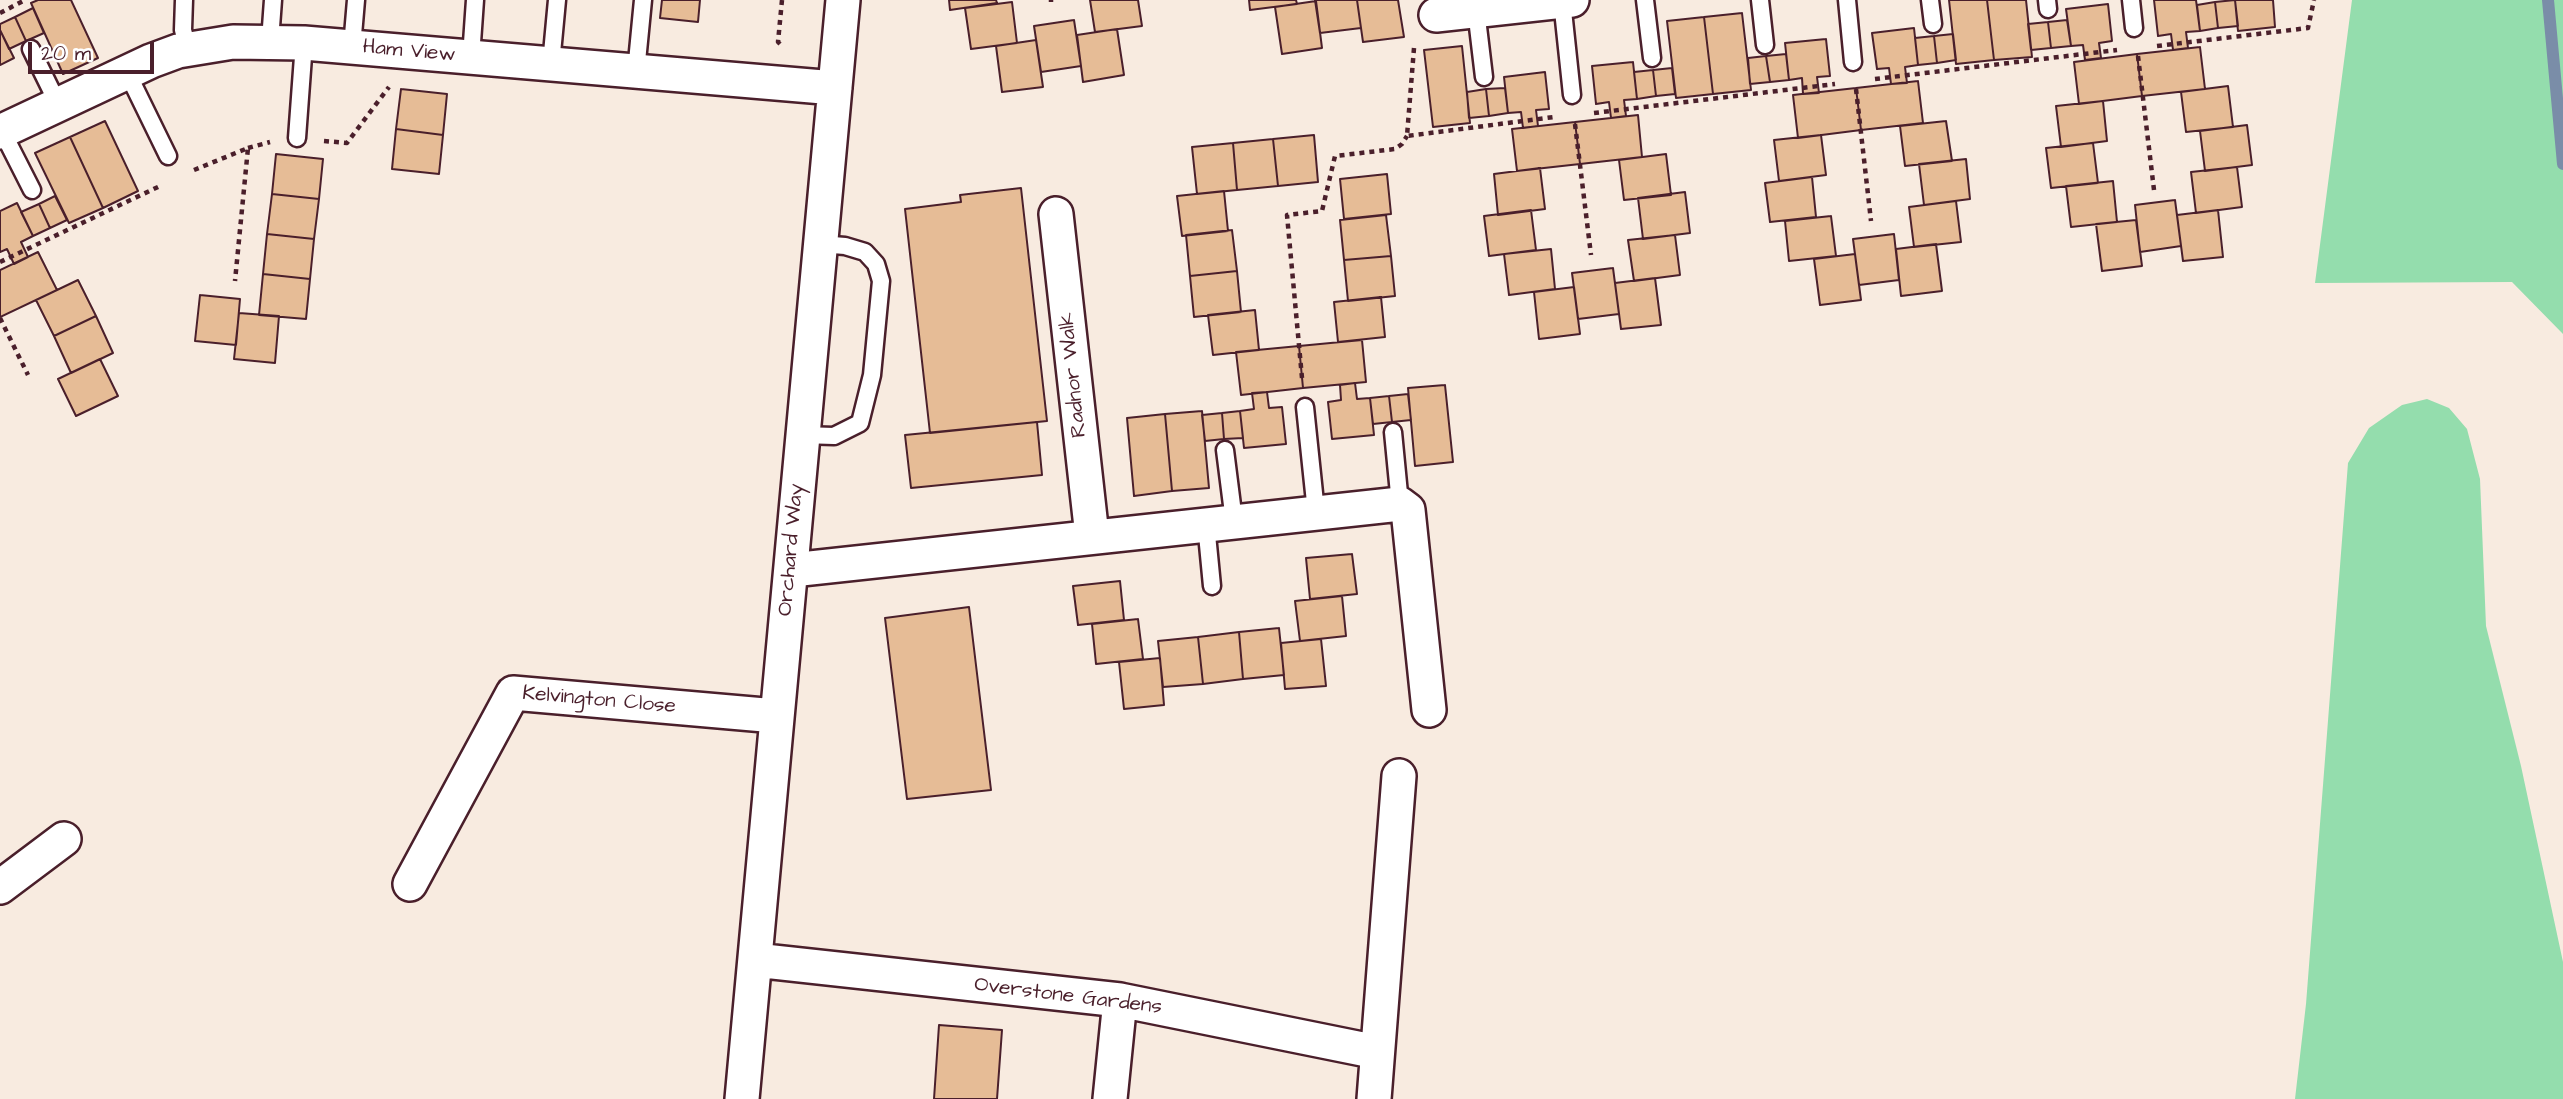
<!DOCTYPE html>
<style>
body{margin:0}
#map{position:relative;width:2563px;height:1099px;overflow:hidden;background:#f8ebe0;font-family:"Architects Daughter",sans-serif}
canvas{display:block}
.scale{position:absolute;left:28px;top:42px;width:126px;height:32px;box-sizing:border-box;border:4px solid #4a1f2b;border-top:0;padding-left:9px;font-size:21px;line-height:24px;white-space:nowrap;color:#4a1f2b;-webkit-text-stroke:5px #fff;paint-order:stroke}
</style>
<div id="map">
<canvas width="2563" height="1099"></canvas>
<div class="scale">20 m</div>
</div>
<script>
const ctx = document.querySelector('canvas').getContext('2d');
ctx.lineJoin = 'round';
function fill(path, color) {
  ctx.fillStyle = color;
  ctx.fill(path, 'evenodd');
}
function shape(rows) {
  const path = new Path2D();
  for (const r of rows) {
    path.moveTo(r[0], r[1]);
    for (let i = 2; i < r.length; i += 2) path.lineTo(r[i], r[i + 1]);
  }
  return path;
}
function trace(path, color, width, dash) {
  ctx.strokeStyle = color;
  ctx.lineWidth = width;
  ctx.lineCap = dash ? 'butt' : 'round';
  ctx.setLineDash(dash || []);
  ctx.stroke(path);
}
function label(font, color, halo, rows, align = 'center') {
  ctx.font = font + ' "Architects Daughter",sans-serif';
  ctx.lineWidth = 5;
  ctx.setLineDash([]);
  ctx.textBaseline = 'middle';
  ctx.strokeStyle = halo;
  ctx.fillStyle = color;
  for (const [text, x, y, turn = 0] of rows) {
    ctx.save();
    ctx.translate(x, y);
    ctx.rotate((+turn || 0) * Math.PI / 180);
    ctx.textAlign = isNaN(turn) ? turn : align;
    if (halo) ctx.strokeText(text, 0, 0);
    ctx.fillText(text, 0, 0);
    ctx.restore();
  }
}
fill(shape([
 [2352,0,2563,0,2563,334,2512,282,2315,283],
 [2427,399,2449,408,2467,429,2480,479,2486,626,2521,766,2563,962,2563,1099,2295,1099,2306,1004,2348,463,2369,428,2402,405]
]), '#94ddad');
trace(shape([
 [2548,0,2563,164]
]), '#7a8da8', 12);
const building = shape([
 [38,0,71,0,98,58,63,74,31,3,38,0],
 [662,0,700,0,698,22,660,18,662,0],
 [949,0,996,0,997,3,950,10,949,0],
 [1090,0,1138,0,1142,26,1095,32,1090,0],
 [1249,0,1296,0,1297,4,1250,10,1249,0],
 [1315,0,1357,0,1361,28,1320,33,1315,0],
 [1357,0,1398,0,1404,37,1363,42,1357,0],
 [1949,0,1987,0,1994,60,1956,64,1949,0],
 [1987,0,2026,0,2032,57,1994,60,1987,0],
 [2154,0,2196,0,2200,31,2186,32,2188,48,2173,50,2171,34,2158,36,2154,0],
 [2235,0,2238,26,2218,28,2215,2,2235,0],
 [2235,0,2273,0,2275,27,2238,31,2235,0],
 [1316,1,1322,48,1282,54,1275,7,1316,1],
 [1012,2,1017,43,971,49,965,8,1012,2],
 [2215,2,2218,28,2200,31,2197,5,2215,2],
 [2108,4,2112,41,2099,43,2101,58,2085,60,2083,45,2071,46,2066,9,2108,4],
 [33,8,44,33,26,41,15,17,33,8],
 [1742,13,1751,90,1713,94,1704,17,1742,13],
 [15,17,26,41,9,49,0,30,0,24,15,17],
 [1704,17,1713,94,1676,98,1667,21,1704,17],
 [1074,20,1081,66,1041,72,1034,26,1074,20],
 [2067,20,2071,46,2051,48,2048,22,2067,20],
 [2048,22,2051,48,2031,50,2028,24,2048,22],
 [1914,28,1918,65,1905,67,1907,83,1891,84,1889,68,1877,69,1872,33,1914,28],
 [1117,29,1124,75,1083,82,1077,35,1117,29],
 [0,30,14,58,0,65,0,30],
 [1953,34,1956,60,1937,63,1934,36,1953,34],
 [1934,36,1937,63,1918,65,1915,38,1934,36],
 [1826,39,1830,76,1817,77,1819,93,1803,94,1802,78,1789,80,1785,43,1826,39],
 [1036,40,1043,87,1002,92,996,46,1036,40],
 [1462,46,1470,123,1433,127,1424,50,1462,46],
 [2200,47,2205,89,2142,96,2137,54,2200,47],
 [1786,54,1789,80,1770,82,1766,56,1786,54],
 [2137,54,2142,96,2079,104,2074,62,2137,54],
 [1766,56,1770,82,1750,84,1748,58,1766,56],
 [1633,62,1637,99,1624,100,1626,116,1611,118,1609,102,1596,104,1592,66,1633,62],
 [1672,68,1675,94,1656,96,1653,70,1672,68],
 [1653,70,1656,96,1637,99,1634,72,1653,70],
 [1545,72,1549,109,1536,110,1538,126,1523,128,1521,112,1508,113,1504,77,1545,72],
 [1918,81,1923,123,1861,130,1856,88,1918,81],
 [2228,86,2233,127,2186,132,2181,92,2228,86],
 [1505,88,1508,113,1489,116,1486,89,1505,88],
 [1856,88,1861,130,1798,138,1793,95,1856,88],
 [401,89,447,94,443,135,396,129,401,89],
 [1486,89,1489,116,1469,118,1467,92,1486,89],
 [2103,101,2107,141,2061,147,2056,106,2103,101],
 [1638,115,1642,157,1580,164,1575,122,1638,115],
 [105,121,138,191,103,208,70,137,105,121],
 [1946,121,1952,161,1905,166,1900,126,1946,121],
 [1575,122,1580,164,1517,171,1512,129,1575,122],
 [2247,125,2252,165,2205,171,2200,131,2247,125],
 [396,129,443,135,439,174,392,169,396,129],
 [1314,135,1318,182,1278,186,1273,139,1314,135],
 [1821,135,1826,175,1779,181,1774,140,1821,135],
 [70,137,103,208,69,223,35,153,70,137],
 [1273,139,1278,186,1237,190,1233,143,1273,139],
 [1233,143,1237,190,1197,194,1192,147,1233,143],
 [2093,143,2098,183,2051,188,2046,148,2093,143],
 [276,154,323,159,319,199,272,194,276,154],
 [1666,154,1671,195,1624,200,1619,160,1666,154],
 [1966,159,1970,199,1924,205,1919,164,1966,159],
 [2237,167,2242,207,2196,213,2191,172,2237,167],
 [1540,168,1545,209,1498,215,1494,174,1540,168],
 [1387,174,1391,214,1344,219,1340,179,1387,174],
 [1812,177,1816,217,1770,222,1765,183,1812,177],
 [2113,181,2117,222,2071,227,2066,186,2113,181],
 [1021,188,1047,421,930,433,905,209,961,202,960,195,1021,188],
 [1224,191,1228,231,1182,236,1177,196,1224,191],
 [1685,192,1690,233,1643,239,1638,198,1685,192],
 [272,194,319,199,314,239,267,234,272,194],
 [55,196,67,220,50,228,39,204,55,196],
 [2175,200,2181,246,2140,252,2135,205,2175,200],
 [1956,201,1961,242,1914,247,1909,207,1956,201],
 [17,203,33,236,21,242,28,257,14,264,7,249,0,252,0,211,17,203],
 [39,204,50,228,33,236,21,212,39,204],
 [1531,210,1536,250,1489,256,1484,216,1531,210],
 [2218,210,2223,257,2183,261,2177,215,2218,210],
 [1386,215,1391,256,1344,260,1340,220,1386,215],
 [1831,216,1836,256,1789,261,1785,221,1831,216],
 [2136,220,2142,266,2102,271,2096,224,2136,220],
 [1232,230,1237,271,1190,276,1186,235,1232,230],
 [267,234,314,239,310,279,263,274,267,234],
 [1894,234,1899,280,1859,285,1853,239,1894,234],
 [1675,235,1680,275,1634,281,1628,240,1675,235],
 [1936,244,1942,291,1901,296,1896,249,1936,244],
 [1551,249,1555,289,1509,295,1504,254,1551,249],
 [38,252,57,290,0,317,0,270,38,252],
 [1855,254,1861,300,1820,305,1814,259,1855,254],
 [1391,256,1395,296,1348,301,1344,260,1391,256],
 [1613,268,1619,314,1578,319,1572,273,1613,268],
 [1237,271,1241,312,1194,317,1190,276,1237,271],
 [263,274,310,279,306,319,259,315,263,274],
 [1655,278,1661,325,1621,329,1615,283,1655,278],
 [78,280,96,316,54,336,36,300,78,280],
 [1574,287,1580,334,1539,339,1534,292,1574,287],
 [200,295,240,299,236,345,195,341,200,295],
 [1381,297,1385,337,1338,342,1334,302,1381,297],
 [1255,310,1259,350,1213,355,1208,315,1255,310],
 [239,313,279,316,275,363,234,359,239,313],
 [96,316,113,353,71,373,54,336,96,316],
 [1362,340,1366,382,1303,388,1299,346,1362,340],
 [1299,346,1303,388,1241,395,1236,352,1299,346],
 [100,359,118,396,76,416,58,379,100,359],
 [1355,383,1357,399,1370,398,1374,435,1332,439,1328,402,1341,400,1340,385,1355,383],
 [1445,385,1453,462,1415,466,1408,388,1445,385],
 [1267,392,1269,408,1282,407,1286,444,1244,448,1240,411,1254,409,1252,393,1267,392],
 [1408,394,1411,420,1392,422,1389,396,1408,394],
 [1389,396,1392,422,1373,424,1370,398,1389,396],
 [1202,411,1209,488,1172,491,1165,414,1202,411],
 [1240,411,1243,438,1224,439,1222,413,1240,411],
 [1222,413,1224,439,1205,441,1202,415,1222,413],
 [1165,414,1172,491,1134,496,1127,418,1165,414],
 [1037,422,1042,475,911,488,905,435,1037,422],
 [1352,554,1357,594,1310,599,1306,558,1352,554],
 [1120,581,1124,620,1078,625,1073,586,1120,581],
 [1342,596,1346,636,1300,641,1295,601,1342,596],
 [969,607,991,790,907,799,885,618,969,607],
 [1138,619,1143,659,1096,664,1092,624,1138,619],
 [1279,628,1284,675,1243,679,1239,632,1279,628],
 [1239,632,1243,679,1203,684,1198,637,1239,632],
 [1198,637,1203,684,1163,687,1158,641,1198,637],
 [1321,639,1326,686,1285,689,1281,643,1321,639],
 [1160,658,1164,705,1124,709,1119,662,1160,658],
 [939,1025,1002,1030,997,1099,934,1099,939,1025]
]);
fill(building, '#e6bc96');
trace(building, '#4a1f2b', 2);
const service = shape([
 [184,0,183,30,188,49],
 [1645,0,1652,58],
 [1760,0,1765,45],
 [1847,0,1853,62],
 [1930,0,1933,24],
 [2047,0,2048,9],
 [2131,0,2134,28],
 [1562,1,1572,95],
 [1476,10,1484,77],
 [270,41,273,0],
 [352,47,356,0],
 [31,49,58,104],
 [471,57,475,0],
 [551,64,557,0],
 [127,72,168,156],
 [636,72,643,0],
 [2,131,32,190],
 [297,138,304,43],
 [1305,407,1316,512],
 [1393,432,1400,504],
 [802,435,834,436,860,423,872,375,881,281,876,264,865,252,845,246,820,244],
 [1225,450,1234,521],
 [1206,524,1212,586]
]);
const minor = shape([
 [1436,15,1572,0],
 [0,132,151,61,178,51,233,42,304,43,835,88],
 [1056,214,1092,536],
 [792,570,1400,504,1408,510,1429,710],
 [410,884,513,693,776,716],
 [0,887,64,839],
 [755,960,1120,1000,1377,1052],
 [742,1099,843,0],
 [1110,1099,1120,1000],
 [1374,1099,1399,776]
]);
trace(service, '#4a1f2b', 21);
trace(minor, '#4a1f2b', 38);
trace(shape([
 [1051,0,1051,2],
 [0,13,25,0],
 [780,44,778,42,782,0],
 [2157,46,2308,28,2314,0],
 [1414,48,1407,136,1554,117],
 [2138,56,2154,190],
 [1875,79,2117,50],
 [1856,89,1871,221],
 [1594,113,1835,84],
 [1575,124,1591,255],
 [324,141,347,143,389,87],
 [248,148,270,142],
 [194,170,248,148,235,281],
 [0,262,160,186],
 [0,318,28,375],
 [1302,378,1287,215,1322,211,1335,156,1395,149,1402,144,1407,136]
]), '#4a1f2b', 4.5, [5, 5]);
trace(service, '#fff', 16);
trace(minor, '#fff', 33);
label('21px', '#4a1f2b', '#fff', [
 ["Ham View",409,52,5],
 ["Radnor Walk",1074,375,-96],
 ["Orchard Way",792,550,-85],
 ["Kelvington Close",599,701,5],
 ["Overstone Gardens",1068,997,7]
]);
</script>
